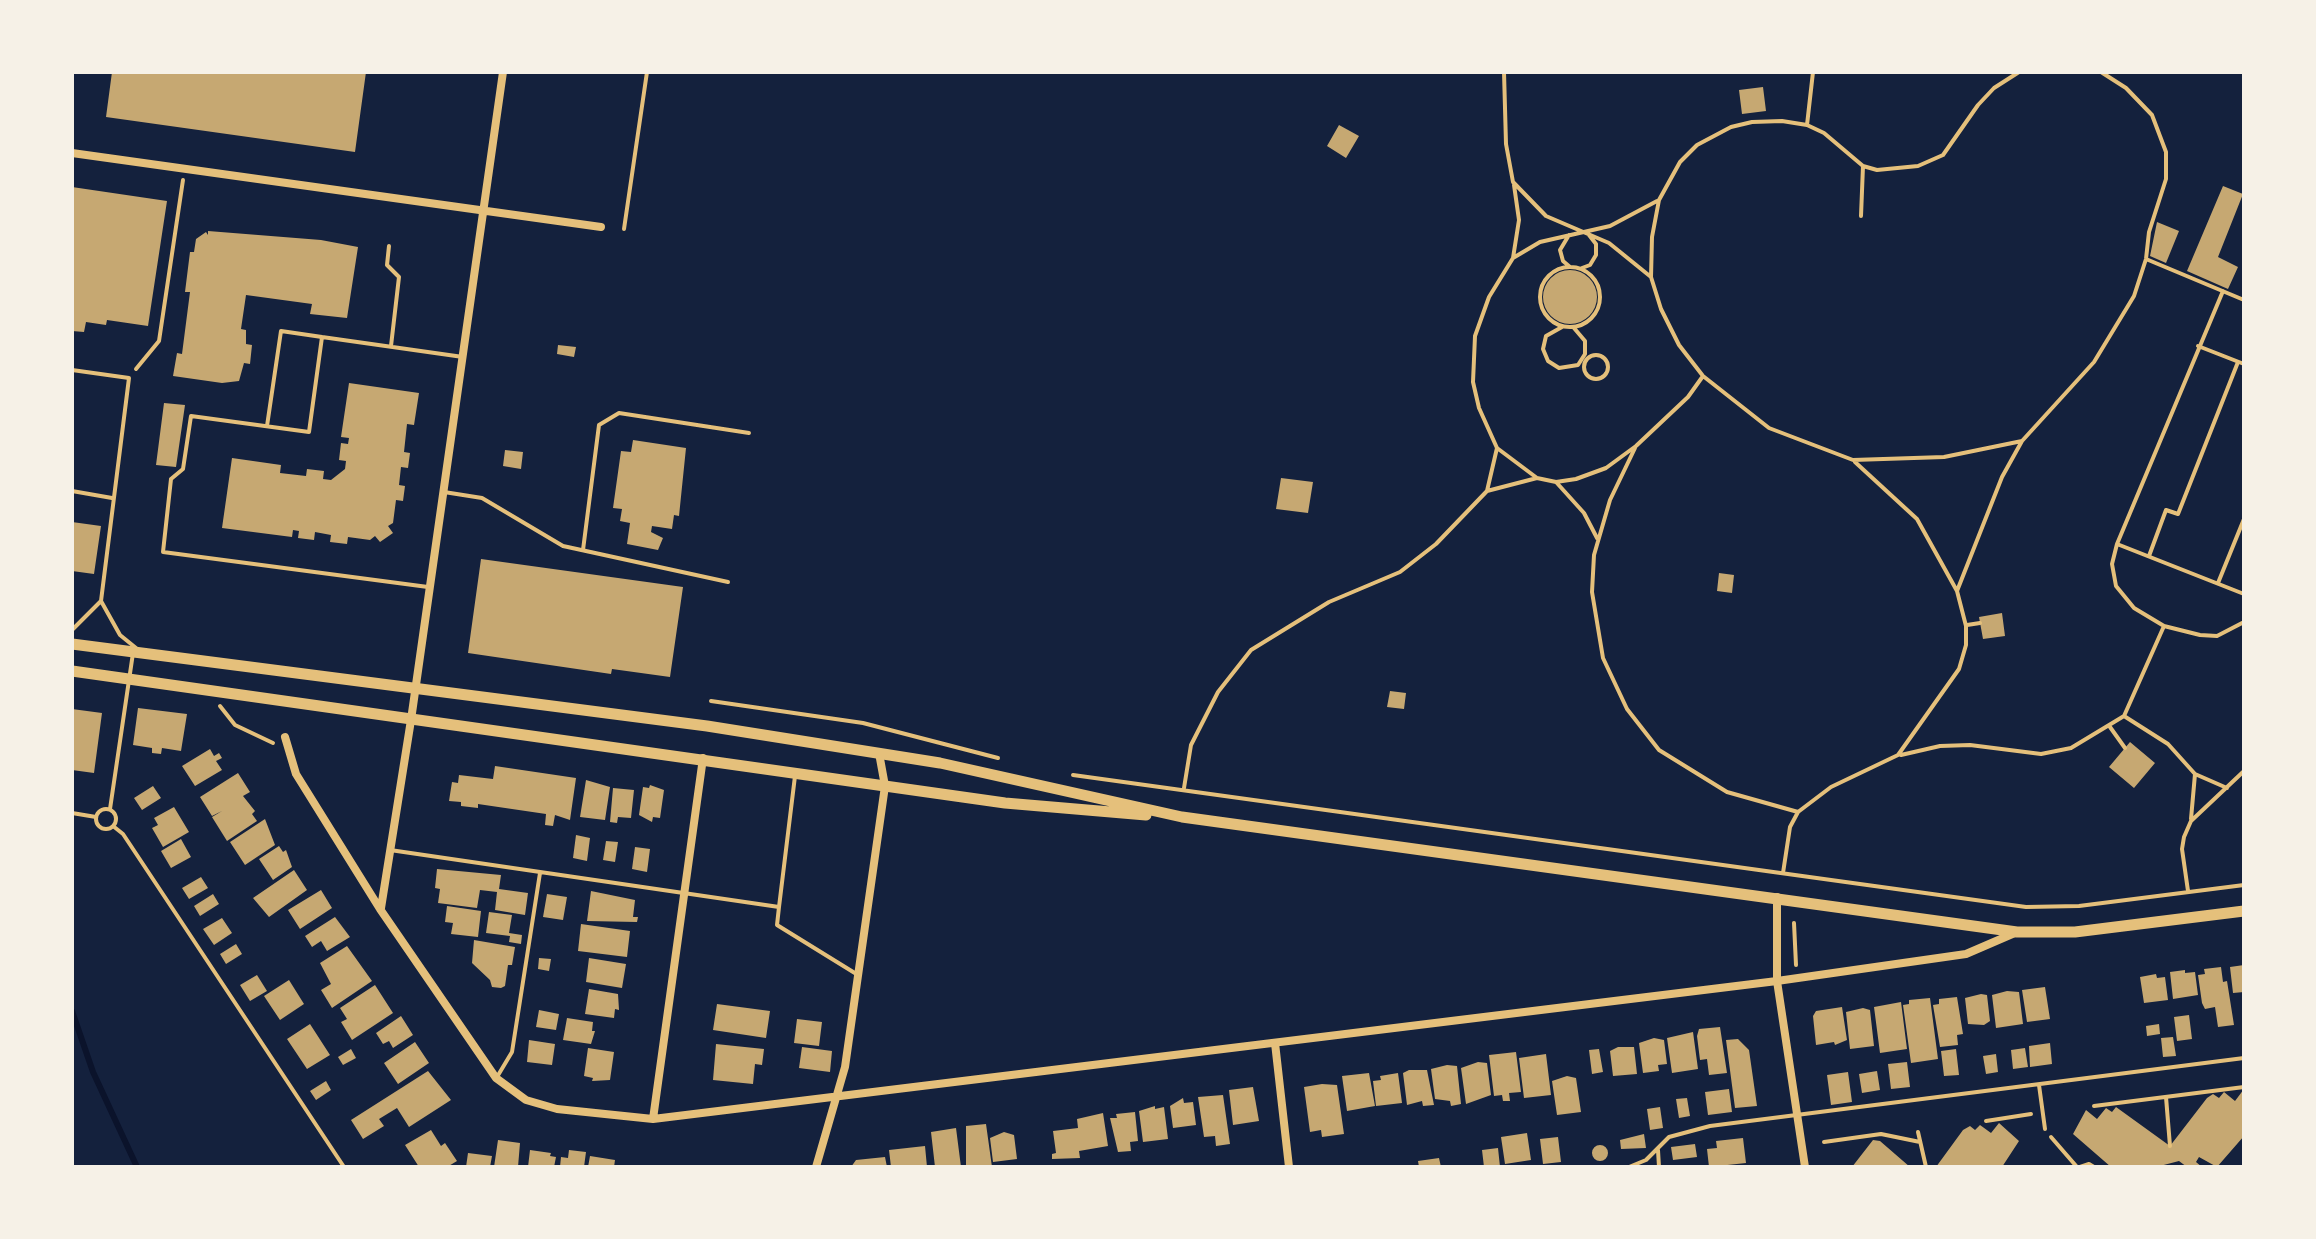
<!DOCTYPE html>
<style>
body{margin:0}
#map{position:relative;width:2316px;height:1239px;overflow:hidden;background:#14213d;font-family:Karla,sans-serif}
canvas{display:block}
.frame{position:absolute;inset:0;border:74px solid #f6f1e7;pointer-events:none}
</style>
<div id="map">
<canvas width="2316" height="1239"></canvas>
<div class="frame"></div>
</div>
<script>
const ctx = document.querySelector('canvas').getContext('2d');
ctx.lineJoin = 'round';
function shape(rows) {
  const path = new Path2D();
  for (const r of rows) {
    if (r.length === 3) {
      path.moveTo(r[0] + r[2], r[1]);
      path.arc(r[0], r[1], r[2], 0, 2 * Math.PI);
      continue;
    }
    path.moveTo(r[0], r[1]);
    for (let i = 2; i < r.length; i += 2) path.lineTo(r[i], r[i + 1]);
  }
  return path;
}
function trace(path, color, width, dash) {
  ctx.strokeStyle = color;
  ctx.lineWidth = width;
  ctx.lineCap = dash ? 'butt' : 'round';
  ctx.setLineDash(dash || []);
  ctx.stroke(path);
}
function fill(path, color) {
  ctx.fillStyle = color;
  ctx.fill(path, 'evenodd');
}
trace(shape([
 [72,1011,93,1072,137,1167]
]), '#0b132b', 6);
fill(shape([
 [112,72,366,72,355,152,106,117],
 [1763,87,1766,111,1742,114,1739,90],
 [1339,125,1359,136,1346,158,1327,146],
 [2223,186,2243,194,2218,257,2238,267,2228,289,2187,271],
 [72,187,167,201,148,326,107,320,106,325,86,322,84,332,72,331],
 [2157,222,2179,231,2166,263,2150,256],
 [208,231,321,240,358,247,347,318,310,314,312,304,246,295,241,329,246,330,246,344,252,345,250,364,244,363,239,381,222,383,173,376,177,353,182,354,190,292,185,292,190,252,194,252,196,239,206,232,208,235],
 [1570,297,27],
 [558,345,576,347,574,357,557,354],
 [349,383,419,393,414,425,407,424,404,452,410,453,408,468,401,467,399,485,405,486,403,501,396,500,393,523,388,526,393,533,380,542,375,536,370,540,348,537,347,544,330,542,331,535,315,532,314,540,298,538,299,531,293,530,292,537,222,528,232,458,281,465,280,473,306,476,307,469,324,471,323,479,331,480,345,469,346,461,339,460,341,443,348,444,349,438,341,437],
 [164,403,185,405,176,467,156,465],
 [633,440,686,448,679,516,674,515,672,529,652,526,651,532,663,538,658,550,627,544,630,523,620,521,622,509,613,508,621,451,631,452],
 [505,450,523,452,521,469,503,466],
 [1281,478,1313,482,1308,513,1276,509],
 [72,522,101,526,94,574,72,571],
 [481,559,683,587,670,677,612,669,611,674,468,653],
 [1719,573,1734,575,1732,593,1717,591],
 [2002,613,2005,636,1983,639,1979,617],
 [1390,691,1406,693,1404,709,1387,707],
 [138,708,187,714,181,751,162,748,161,754,152,753,152,748,133,745],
 [72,709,102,713,94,773,72,770],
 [2130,742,2155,763,2134,788,2109,767],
 [210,749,214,756,219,753,222,758,216,761,222,770,195,786,182,766],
 [495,766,576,778,570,820,555,815,553,826,545,825,546,814,478,804,478,808,461,806,461,802,449,801,452,782,458,783,459,775,493,779],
 [238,773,250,792,243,796,255,811,252,814,257,821,227,841,212,817,222,811,212,816,200,797],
 [586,780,610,787,605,820,580,817],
 [650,785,664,790,660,818,653,817,652,822,639,815,643,787,649,788],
 [153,786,161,798,142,810,134,798],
 [613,788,634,790,631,818,618,817,617,823,610,822],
 [174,807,189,832,163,847,152,828,158,825,154,818],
 [265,819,275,845,245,865,230,842],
 [576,835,590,838,587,861,573,858],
 [181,839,191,857,171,868,161,851],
 [606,841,618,842,615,862,603,860],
 [279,846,283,852,286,850,292,867,273,880,259,859],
 [635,847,650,849,647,872,632,869],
 [437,869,501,875,499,889,528,893,525,915,495,910,497,892,480,890,477,908,438,903,440,889,435,888],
 [294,870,307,890,269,917,253,898],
 [201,877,208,888,189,899,182,888],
 [321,890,332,908,300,929,288,910],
 [591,891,635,900,633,917,638,917,637,922,587,921],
 [213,894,219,904,200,916,194,906],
 [547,894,567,897,563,920,543,917],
 [447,906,481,911,478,937,451,934,453,923,445,922],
 [489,912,512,915,509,933,522,935,521,944,509,942,510,936,486,933],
 [335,917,350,937,327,951,321,941,312,947,305,936],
 [222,918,232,933,214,945,203,929],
 [581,924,630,931,627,957,578,951],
 [474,940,515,947,512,965,508,965,505,986,501,988,492,987,490,980,472,963],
 [236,944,242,954,226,964,220,954],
 [347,946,372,981,332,1008,321,990,331,984,320,963],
 [539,958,551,959,549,971,538,969],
 [589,958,626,964,622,988,586,982],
 [2244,965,2244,992,2233,993,2230,967],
 [2221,967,2223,982,2227,981,2234,1025,2218,1027,2215,1007,2205,1009,2202,1003,2198,975,2205,974,2204,969],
 [2185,970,2185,973,2195,972,2198,995,2173,999,2170,972],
 [2156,974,2157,978,2165,977,2168,1000,2144,1003,2140,977],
 [257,975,267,991,250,1001,240,985],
 [289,980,304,1004,280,1020,264,996],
 [375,985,393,1013,352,1040,341,1022,347,1019,340,1008],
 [2045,987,2050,1019,2027,1022,2022,990],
 [589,989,618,994,619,1010,615,1009,614,1018,585,1014],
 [2007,991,2019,992,2023,1024,1996,1028,1992,995],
 [1981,994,1987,995,1990,1021,1984,1025,1968,1024,1965,998],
 [1957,997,1963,1034,1957,1035,1958,1045,1940,1047,1933,1005,1939,1004,1939,999],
 [1930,998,1938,1059,1911,1063,1903,1005,1909,1004,1909,1000],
 [1901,1002,1907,1049,1880,1053,1874,1007],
 [717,1004,770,1011,766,1038,713,1030],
 [1842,1007,1847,1040,1835,1045,1834,1042,1816,1045,1813,1016,1816,1011],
 [1863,1008,1870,1010,1874,1046,1850,1049,1846,1012],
 [539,1010,559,1014,556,1030,536,1027],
 [2189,1015,2192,1039,2177,1041,2174,1017],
 [401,1016,413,1035,393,1048,389,1041,383,1044,376,1033],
 [567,1018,593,1022,592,1031,595,1031,591,1044,563,1040],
 [797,1019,822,1022,819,1046,794,1043],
 [310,1024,330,1055,307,1069,287,1039],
 [2159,1024,2160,1034,2147,1036,2146,1026],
 [1720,1027,1727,1073,1709,1075,1707,1059,1700,1060,1697,1036,1699,1029],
 [1693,1032,1698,1069,1672,1073,1667,1038],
 [2173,1037,2176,1056,2163,1057,2161,1038],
 [1654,1038,1664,1040,1667,1064,1658,1065,1659,1071,1643,1073,1639,1043],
 [1738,1039,1749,1050,1757,1106,1735,1108,1726,1040],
 [529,1040,555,1044,552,1065,527,1062],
 [415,1042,429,1063,398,1084,384,1063],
 [2050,1043,2052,1064,2030,1067,2029,1046],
 [716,1044,764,1049,762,1065,755,1064,753,1084,713,1080],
 [802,1047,832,1051,830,1072,799,1068],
 [1618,1047,1634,1047,1637,1074,1613,1076,1610,1051],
 [588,1048,614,1052,610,1080,592,1081,593,1078,584,1076],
 [2025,1048,2028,1067,2013,1069,2011,1050],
 [351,1049,356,1058,343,1065,338,1057],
 [1599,1049,1603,1072,1592,1074,1589,1050],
 [1956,1049,1959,1075,1944,1076,1941,1051],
 [1516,1052,1521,1092,1509,1093,1510,1101,1503,1101,1502,1095,1494,1096,1489,1055],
 [1546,1054,1551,1095,1524,1098,1519,1058],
 [1996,1054,1998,1072,1986,1074,1983,1056],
 [1478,1062,1487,1063,1491,1095,1466,1104,1461,1068],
 [1907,1062,1910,1087,1891,1089,1888,1064],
 [1447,1065,1457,1066,1461,1104,1451,1106,1450,1101,1435,1099,1431,1069],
 [1409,1070,1427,1070,1434,1105,1423,1106,1422,1101,1407,1105,1403,1073],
 [428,1071,451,1100,409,1127,397,1108,379,1119,384,1126,363,1139,351,1120],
 [1877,1071,1880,1090,1862,1093,1859,1074],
 [1848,1072,1852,1102,1831,1105,1827,1075],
 [1369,1073,1375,1106,1347,1111,1342,1076],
 [1398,1073,1402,1103,1376,1106,1373,1081,1381,1080,1380,1076],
 [1567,1076,1576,1078,1581,1112,1557,1115,1552,1081],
 [326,1081,331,1090,316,1100,310,1091],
 [1322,1084,1337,1085,1344,1134,1322,1137,1321,1130,1310,1132,1304,1087],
 [1253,1087,1259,1121,1233,1125,1229,1090],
 [1729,1089,1732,1112,1708,1115,1705,1092],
 [2244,1089,2244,1136,2217,1167,2199,1157,2196,1162,2202,1167,2187,1167,2179,1161,2156,1167,2111,1167,2073,1134,2086,1110,2097,1119,2106,1108,2112,1112,2116,1107,2170,1146,2207,1098,2213,1094,2219,1098,2224,1092,2235,1101],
 [1223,1095,1230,1144,1216,1146,1215,1136,1204,1137,1198,1097],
 [1183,1098,1184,1103,1193,1102,1196,1125,1173,1128,1170,1106],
 [1687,1098,1690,1116,1679,1118,1676,1099],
 [1155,1106,1155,1109,1164,1107,1168,1139,1143,1142,1139,1111],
 [1660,1107,1663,1128,1650,1130,1647,1109],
 [1135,1112,1138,1141,1130,1142,1131,1151,1118,1152,1110,1118,1117,1118,1116,1114],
 [1103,1113,1108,1146,1079,1151,1080,1158,1052,1159,1052,1154,1056,1153,1053,1131,1078,1128,1077,1119],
 [1999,1123,2019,1141,2002,1167,1936,1167,1963,1130,1970,1126,1975,1130,1980,1125,1991,1133],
 [986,1124,992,1167,966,1167,966,1126],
 [956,1128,961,1167,935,1167,931,1132],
 [431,1130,441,1146,445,1143,457,1161,447,1167,419,1167,405,1145],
 [1004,1132,1014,1135,1017,1159,993,1162,990,1138],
 [1527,1133,1531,1160,1505,1164,1501,1137],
 [1644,1134,1646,1148,1621,1149,1620,1140],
 [1558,1137,1561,1162,1543,1164,1540,1139],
 [1743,1138,1746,1163,1709,1167,1707,1149,1717,1148,1716,1141],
 [498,1140,520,1143,518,1167,494,1167],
 [1873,1140,1880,1141,1910,1167,1852,1167],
 [1695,1144,1697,1157,1673,1160,1671,1147],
 [1600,1153,8],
 [925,1146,927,1167,891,1167,889,1150],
 [1498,1148,1500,1167,1484,1167,1482,1150],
 [530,1150,551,1153,550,1156,556,1157,554,1167,528,1167],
 [569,1150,586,1152,584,1167,560,1167,561,1157,568,1158],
 [468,1153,492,1156,490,1167,466,1167],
 [590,1156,615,1160,614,1167,588,1167],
 [885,1157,887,1167,851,1167,856,1160],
 [1439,1158,1441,1167,1419,1167,1418,1161]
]), '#c6a872');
trace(shape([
 [1504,72,1506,144,1513,182,1546,216,1609,243,1651,277],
 [1667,72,1686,72],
 [2019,72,1994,88,1978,105,1943,155,1918,166,1877,170,1863,166,1824,133,1807,125,1782,121,1752,122,1731,127,1697,145,1680,162,1659,200,1652,237,1651,277,1661,309,1679,345,1703,376,1769,428,1853,460,1944,457,2022,441],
 [1807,125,1813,72],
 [1657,201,1610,226,1540,242,1513,258,1489,297,1475,336,1473,382,1479,408,1497,448,1537,478,1556,482,1576,479,1606,468,1636,446,1688,397,1703,376],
 [1861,216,1863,166],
 [1569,235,1560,250,1563,261,1570,267],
 [1513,258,1519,220,1514,185],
 [2146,259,2244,300],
 [1570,297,30],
 [1582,268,1590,265,1596,255,1596,244,1589,235],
 [2223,291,2117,544,2244,594],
 [1562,327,1546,336,1543,349,1548,361,1559,368,1578,365,1585,354,1585,341,1574,328],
 [2198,346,2244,364],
 [1596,367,12],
 [136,369,159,341,183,180],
 [1635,448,1610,500,1594,555,1592,592,1603,658,1627,709,1659,750,1727,792,1798,812],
 [1855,462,1917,519,1957,591],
 [1556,482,1584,513,1597,538],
 [1487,491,1537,478],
 [2117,544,2112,564,2116,586,2134,608,2164,626,2200,635,2217,636,2244,622],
 [2149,556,2166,510,2178,514,2238,362],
 [2218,583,2244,519],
 [1967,625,1980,623],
 [711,701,863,723,998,758],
 [220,706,235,725,273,743],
 [2124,716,2168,744,2195,774,2227,788],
 [2110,727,2125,748],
 [1901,755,1940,746,1970,745,2041,754,2071,748,2124,716,2164,626],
 [1073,775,2026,907,2079,906,2244,885],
 [1184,788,1191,745,1218,692,1251,650,1329,602,1400,572,1436,544,1487,491,1497,448],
 [2191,819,2195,774],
 [1783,873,1790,827,1798,812,1831,787,1898,755,1959,669,1966,645,1966,626,1957,591,2002,477,2022,441,2094,362,2134,296,2146,259,2149,232,2166,179,2166,152,2152,115,2126,88,2101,72],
 [2188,891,2182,849,2184,837,2191,821,2244,771],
 [1794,923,1796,965],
 [2166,1097,2170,1146],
 [2094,1106,2244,1087],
 [1986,1121,2031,1114],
 [1918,1132,1926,1167],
 [2051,1137,2077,1167],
 [1824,1142,1881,1134,1920,1142],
 [2080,1167,2089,1164,2094,1167]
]), '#e5c07b', 4);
trace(shape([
 [624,229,647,72],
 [389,246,387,265,399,277,391,346],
 [72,370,129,378,101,601,120,635,136,648],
 [267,426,281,331,322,337],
 [72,491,112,498],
 [444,492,482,498,563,546,728,582],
 [583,550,599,425,619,413,749,433],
 [428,587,163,552,171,479,183,469,191,416,309,432,322,337,463,357],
 [72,630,101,601],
 [106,819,10],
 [110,809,133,653],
 [72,813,96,817],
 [113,826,123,834,344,1167],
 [390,850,779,907,795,776],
 [779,907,777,925,858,975],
 [497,1077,512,1052,540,873],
 [2039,1085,2045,1129],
 [1658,1150,1659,1167],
 [1629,1167,1646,1160,1669,1137,1710,1126,2244,1058]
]), '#e5c07b', 4);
trace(shape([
 [72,153,601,227],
 [285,737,296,774,380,909,496,1078,526,1100,557,1109,653,1119,1777,981,1966,954,2017,932],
 [1777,897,1777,981,1805,1167],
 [381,908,411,720,503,72],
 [1275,1043,1289,1167],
 [653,1119,703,758],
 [816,1167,845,1067,885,786,879,753]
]), '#e5c07b', 8);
trace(shape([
 [72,644,707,726,940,763,1182,817,2017,932,2075,932,2244,911],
 [72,671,1005,803,1146,815]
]), '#e5c07b', 11);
</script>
